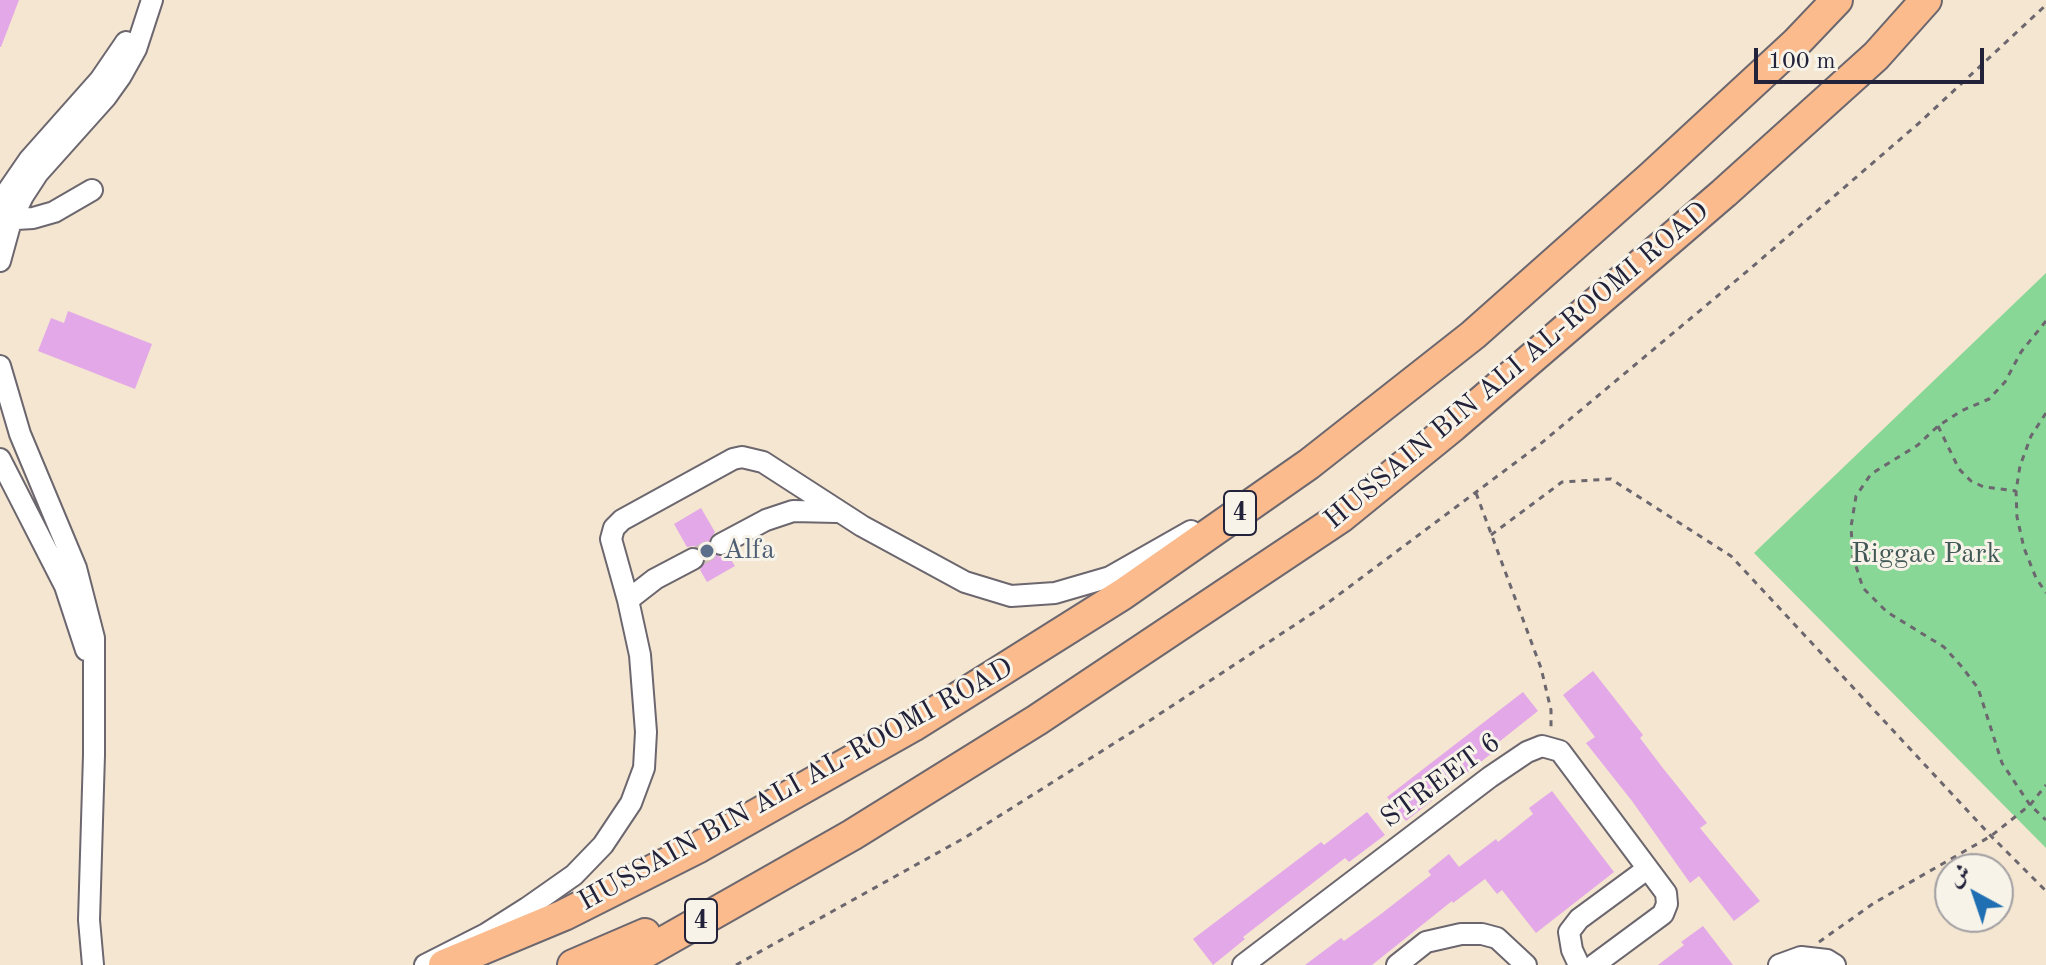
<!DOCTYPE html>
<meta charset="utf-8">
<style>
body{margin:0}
#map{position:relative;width:2046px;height:965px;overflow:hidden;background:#f4e6d0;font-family:"Old Standard TT",Amiri,serif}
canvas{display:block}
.north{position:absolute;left:1934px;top:853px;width:80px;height:80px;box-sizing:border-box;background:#f7f3e8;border:2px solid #a29fa3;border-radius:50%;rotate:320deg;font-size:22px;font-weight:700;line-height:32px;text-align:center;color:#22223b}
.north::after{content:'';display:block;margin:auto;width:28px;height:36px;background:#1f6fb2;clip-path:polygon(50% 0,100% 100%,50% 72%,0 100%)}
.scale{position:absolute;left:1754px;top:48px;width:230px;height:36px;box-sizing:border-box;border:4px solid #22223b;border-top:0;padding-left:10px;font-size:24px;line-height:28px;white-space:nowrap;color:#22223b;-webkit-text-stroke:6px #f7f3e8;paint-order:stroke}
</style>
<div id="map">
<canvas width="2046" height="965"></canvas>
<div class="north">ش</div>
<div class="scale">100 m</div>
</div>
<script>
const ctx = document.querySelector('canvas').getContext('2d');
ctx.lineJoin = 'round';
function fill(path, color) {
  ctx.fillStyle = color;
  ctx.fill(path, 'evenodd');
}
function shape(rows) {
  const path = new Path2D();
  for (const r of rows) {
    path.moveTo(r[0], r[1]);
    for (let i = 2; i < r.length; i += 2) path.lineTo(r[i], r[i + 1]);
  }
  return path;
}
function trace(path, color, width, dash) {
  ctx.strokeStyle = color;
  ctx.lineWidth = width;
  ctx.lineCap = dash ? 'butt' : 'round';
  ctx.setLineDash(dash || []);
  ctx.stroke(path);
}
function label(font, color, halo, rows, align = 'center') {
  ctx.font = font + ' "Old Standard TT",serif';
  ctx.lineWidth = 6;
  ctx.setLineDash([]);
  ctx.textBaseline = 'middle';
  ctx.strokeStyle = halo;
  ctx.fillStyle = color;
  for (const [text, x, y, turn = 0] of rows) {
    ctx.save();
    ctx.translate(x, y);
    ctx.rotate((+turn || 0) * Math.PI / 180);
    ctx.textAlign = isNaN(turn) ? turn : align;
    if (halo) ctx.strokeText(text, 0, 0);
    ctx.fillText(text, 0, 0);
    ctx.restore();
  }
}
fill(shape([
 [2046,273,2046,848,1754,553]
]), '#88d796');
fill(shape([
 [0,0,19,0,1,47,0,47],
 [68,311,152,344,135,389,38,351,51,318,64,323],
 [701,508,715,532,708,543,710,551,720,557,728,555,735,566,707,582,700,570,706,560,704,552,694,546,687,547,674,524],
 [1593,671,1643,735,1640,738,1662,767,1707,823,1700,828,1760,901,1734,921,1699,876,1690,883,1632,801,1586,743,1595,737,1563,695],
 [1523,692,1538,711,1490,749,1492,753,1406,821,1387,797],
 [1552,791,1614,872,1536,933,1502,890,1497,894,1485,879,1453,903,1452,901,1372,965,1305,965,1341,938,1344,941,1381,914,1431,875,1428,871,1449,854,1459,867,1496,839,1498,842,1533,814,1529,808],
 [1367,812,1385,835,1349,862,1345,858,1243,937,1245,939,1213,965,1193,939,1321,842,1324,845],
 [1703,926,1733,965,1658,965,1684,945,1681,942]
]), '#e3a8e7');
trace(shape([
 [693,559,721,544]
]), '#cabfb2', 20, [20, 10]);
const minor = shape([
 [0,202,29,160,100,80,126,42],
 [0,220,33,218,54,212,92,190],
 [0,261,11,221,23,196,38,173,106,97,121,76,136,49,152,0],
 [0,366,20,434,76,568,94,638,94,755,89,920,93,965],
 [0,459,65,586,86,650],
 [721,544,766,520,793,511,837,512],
 [628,600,655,579,693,559],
 [425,965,486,934,527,908,574,875,603,845,631,803,644,768,646,732,640,655,628,600,611,539,614,528,622,520,733,459,742,457,763,462,862,526,965,582,1011,596,1055,593,1110,577,1191,531],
 [1243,965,1490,777,1527,752,1542,746,1560,751,1666,893,1667,904,1663,914,1594,965],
 [1397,965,1426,942,1461,934,1482,934,1497,938,1526,965],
 [1579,965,1572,950,1569,932,1579,919,1647,869],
 [1779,965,1801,957,1827,960,1835,965]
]);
const highway = shape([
 [444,965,564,915,699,847,913,726,1123,594,1309,464,1473,335,1651,177,1796,43,1837,0],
 [573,965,645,934],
 [623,965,852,835,1037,720,1341,517,1453,426,1724,193,1876,56,1926,0]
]);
trace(minor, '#6c676f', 24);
trace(highway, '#6c676f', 34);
trace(shape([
 [2046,321,2021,352,2005,382,1989,399,1961,411,1938,426,1918,445,1871,474,1856,496,1851,527,1853,557,1863,588,1887,612,1944,647,1962,667,1978,688,2002,763,2030,805,2046,820],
 [2046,413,2031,436,2020,466,2016,491,2017,517,2024,548,2036,578,2046,593],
 [1938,426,1959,469,1971,481,1984,487,2016,491],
 [1476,493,1541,668,1551,710,1551,731],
 [1491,535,1562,482,1611,479,1731,556,1991,836,2046,891],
 [1819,942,1874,903,1991,836,2030,805,2046,785],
 [736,965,966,837,1143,725,1325,605,1539,445,1751,268,1919,123,2046,5]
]), '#6c676f', 3, [6, 6]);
trace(minor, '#fff', 20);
trace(highway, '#fbbb8d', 30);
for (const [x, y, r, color] of [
 [707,551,8,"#5c6f8a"]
]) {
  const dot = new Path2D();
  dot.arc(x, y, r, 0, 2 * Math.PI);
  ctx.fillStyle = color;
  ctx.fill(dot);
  trace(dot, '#f7f3e8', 3);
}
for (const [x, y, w] of [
 [1240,513,32],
 [701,921,32]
]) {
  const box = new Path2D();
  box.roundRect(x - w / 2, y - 22, w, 44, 6);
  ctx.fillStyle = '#f7f3e8';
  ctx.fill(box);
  trace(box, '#22223b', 2);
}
label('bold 26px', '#22223b', null, [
 ["4",1240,513],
 ["4",701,921]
]);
label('28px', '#22223b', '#f7f3e8', [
 ["HUSSAIN BIN ALI AL-ROOMI ROAD",1517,366,-40],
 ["STREET 6",1441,781,-36],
 ["HUSSAIN BIN ALI AL-ROOMI ROAD",796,785,-29]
]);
label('28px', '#4e5e75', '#f7f3e8', [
 ["Alfa",723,551]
], 'left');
label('28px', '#415856', '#f7f3e8', [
 ["Riggae Park",1926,555]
]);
</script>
